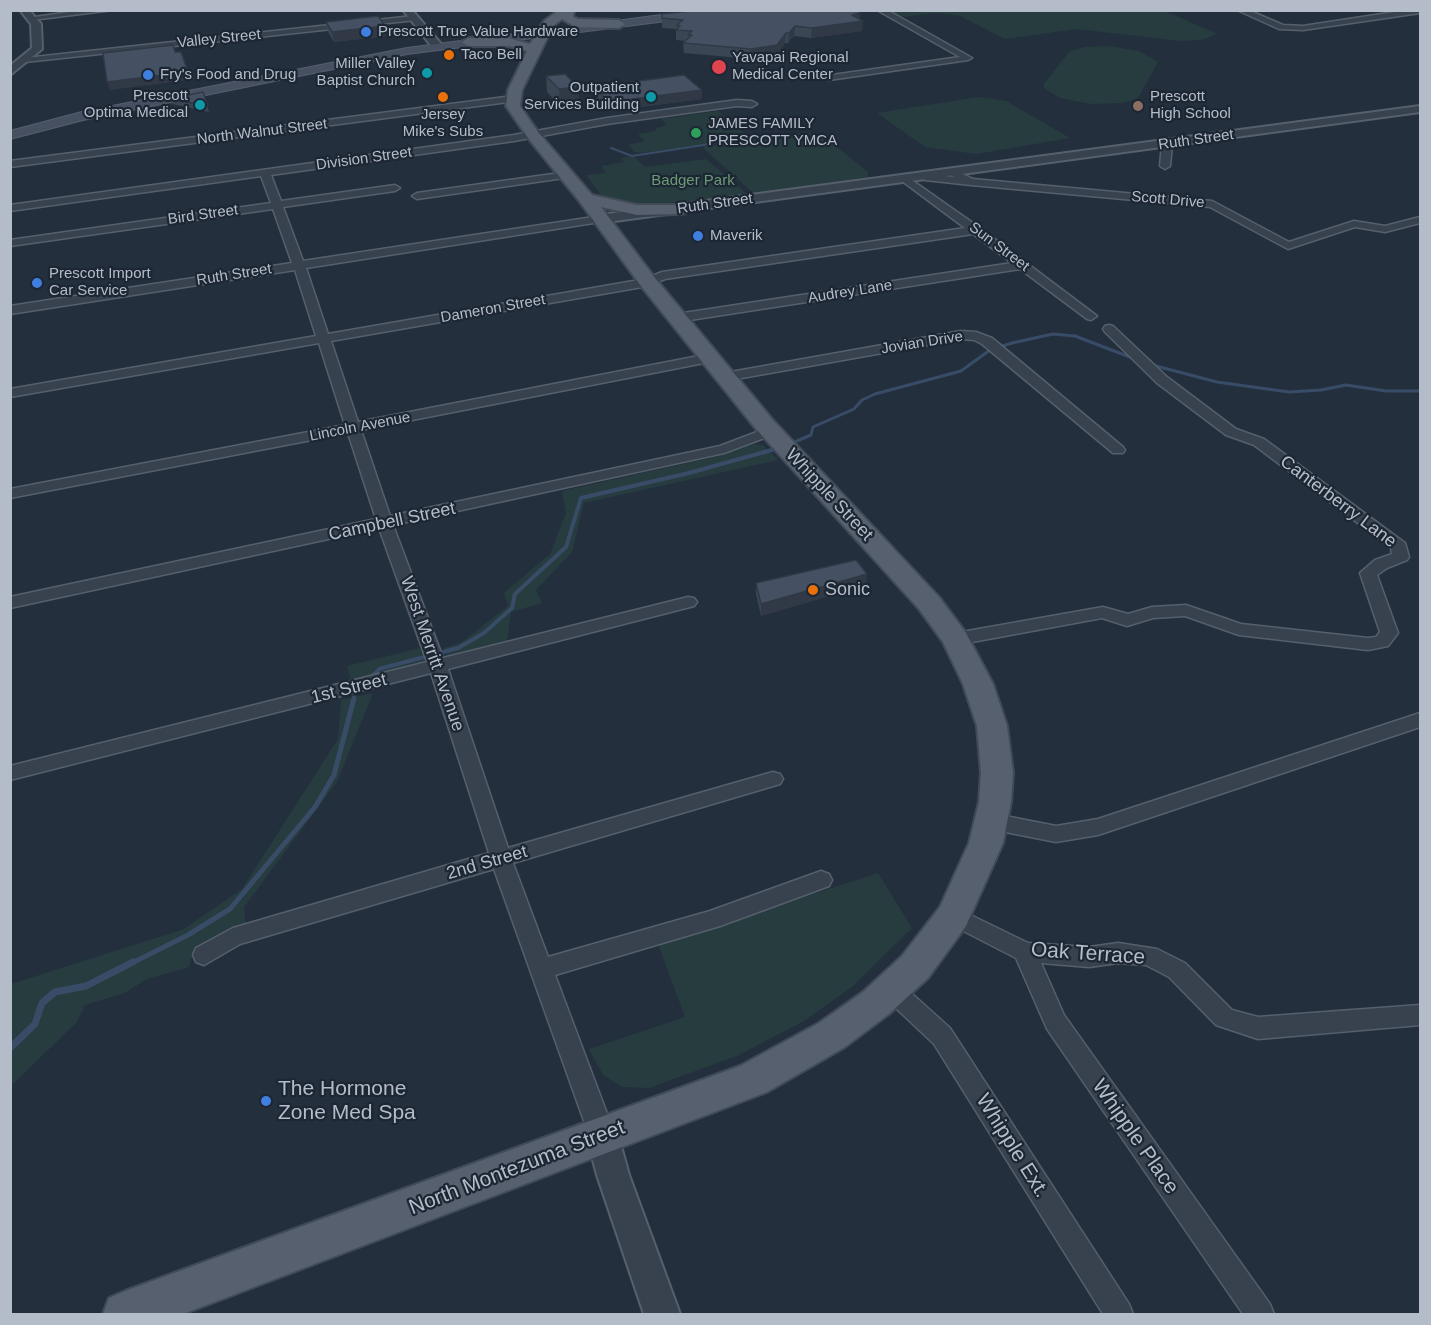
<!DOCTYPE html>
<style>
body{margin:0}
#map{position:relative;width:1431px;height:1325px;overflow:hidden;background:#242f3e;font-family:Helvetica,sans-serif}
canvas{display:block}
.frame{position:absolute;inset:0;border:12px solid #b4bcc9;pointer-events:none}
</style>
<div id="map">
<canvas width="1431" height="1325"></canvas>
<div class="frame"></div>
</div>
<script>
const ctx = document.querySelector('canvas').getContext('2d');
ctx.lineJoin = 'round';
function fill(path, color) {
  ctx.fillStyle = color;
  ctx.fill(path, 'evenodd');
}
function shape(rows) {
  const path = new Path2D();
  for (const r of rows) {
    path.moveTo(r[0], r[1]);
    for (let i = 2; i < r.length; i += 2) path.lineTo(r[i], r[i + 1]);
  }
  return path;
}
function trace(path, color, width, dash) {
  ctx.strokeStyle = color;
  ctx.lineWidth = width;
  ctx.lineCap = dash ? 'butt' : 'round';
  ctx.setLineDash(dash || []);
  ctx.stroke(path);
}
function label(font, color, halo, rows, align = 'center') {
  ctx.font = font + ' Helvetica,sans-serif';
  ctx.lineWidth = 4.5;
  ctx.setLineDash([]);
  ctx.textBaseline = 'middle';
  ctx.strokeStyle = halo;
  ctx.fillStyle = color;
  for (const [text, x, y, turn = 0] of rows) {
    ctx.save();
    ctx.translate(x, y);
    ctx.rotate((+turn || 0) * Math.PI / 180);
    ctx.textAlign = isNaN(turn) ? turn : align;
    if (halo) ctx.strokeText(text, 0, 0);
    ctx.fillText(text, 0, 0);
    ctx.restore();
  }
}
fill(shape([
 [890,11,1165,11,1217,34,1201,40,1180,41,1077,29,1005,39,960,16,936,13,904,17],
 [1110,46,1139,51,1158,62,1138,98,1123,103,1091,104,1060,98,1044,88,1044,84,1069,52,1084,47],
 [979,97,1006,101,1070,138,976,154,925,147,877,113],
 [718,111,752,139,641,153,634,152,628,145,644,141,638,134,655,131,657,128,667,125,661,119],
 [805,132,822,135,868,172,868,177,754,194,702,147],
 [633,156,645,167,706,159,748,195,638,206,604,199,586,175,606,173,601,166,624,162,621,158],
 [755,444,763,445,778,460,584,503,572,552,536,590,542,603,511,612,507,643,448,660,444,648,462,642,508,606,504,593,550,554,566,513,562,491,710,458],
 [420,648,426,666,352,684,347,666],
 [373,693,337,782,244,907,246,926,202,947,191,959,189,967,147,979,125,993,85,1005,77,1022,11,1086,11,984,184,929,242,889,338,739,341,700],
 [878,873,912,928,853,986,804,1021,739,1055,649,1088,622,1087,603,1075,589,1049,685,1017,658,944]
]), '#263c3f');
trace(shape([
 [611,148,632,156,710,144]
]), '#394c67', 2);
trace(shape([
 [1152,365,1217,382,1289,392,1321,390,1346,385,1386,391,1420,391],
 [790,444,811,435,813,427,854,409,862,400,875,394,961,371,990,350,1012,343,1053,334,1075,336,1135,359]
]), '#394c67', 3);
trace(shape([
 [373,676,379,669,458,648,484,633,512,608,515,594,566,547,581,498,689,473,779,448]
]), '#394c67', 4);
trace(shape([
 [372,677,375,674],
 [130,964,188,935,230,909,315,807,334,775,354,698]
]), '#394c67', 5);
trace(shape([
 [10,1048,35,1024,42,1003,55,992,86,986,133,962]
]), '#394c67', 7);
const minor = shape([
 [83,10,113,10,32,20,28,18,83,10],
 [877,10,887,10,972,58,968,60,829,80,828,78,832,75,960,57,877,10],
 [1237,10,1248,10,1283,25,1303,26,1408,10,1420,10,1420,13,1303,30,1279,29,1237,10],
 [413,16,417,18,416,20,25,62,21,60,25,58,413,16],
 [513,96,517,99,516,101,10,167,10,161,513,96],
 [737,100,752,101,757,104,752,107,737,106,607,124,514,141,271,175,281,201,395,185,400,188,395,191,283,207,303,261,600,216,605,219,600,222,306,268,328,334,645,279,662,272,965,228,902,181,901,179,906,176,980,228,1097,316,1091,320,1087,319,1020,269,677,322,671,318,677,314,1012,263,973,234,665,279,648,286,331,341,358,422,709,354,716,358,709,362,361,430,390,516,720,446,770,427,777,431,775,434,724,453,393,525,443,658,688,597,694,598,697,602,694,606,448,669,508,848,773,772,780,774,783,779,780,784,513,863,548,957,710,911,821,871,829,874,832,880,829,886,720,926,555,975,615,1135,611,1144,602,1147,593,1144,589,1135,494,869,240,944,204,965,196,962,193,955,196,948,233,928,489,853,431,673,10,780,10,766,427,662,379,528,10,608,10,597,376,519,348,433,10,498,10,489,345,425,319,343,10,397,10,389,316,336,295,270,10,314,10,306,292,263,273,209,10,246,10,240,271,203,261,176,10,211,10,205,514,135,607,118,737,100],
 [1167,141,1172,144,1170,166,1165,169,1160,166,1162,144,1167,141],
 [954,170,973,179,1212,201,1289,242,1354,221,1385,226,1420,217,1420,223,1385,232,1355,227,1288,249,1210,207,971,185,925,180,920,177,925,174,954,177,949,173,954,170],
 [567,172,572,175,571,177,417,199,412,196,417,193,567,172],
 [1109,325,1113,326,1167,377,1236,429,1264,439,1405,543,1409,557,1407,560,1387,568,1377,575,1398,633,1388,646,1368,650,1239,635,1185,616,1153,618,1127,626,1102,618,956,645,950,643,947,639,950,635,956,633,1103,607,1128,614,1152,607,1186,605,1241,624,1368,638,1376,637,1380,632,1360,573,1375,560,1392,554,1391,548,1254,445,1226,435,1157,383,1105,332,1103,329,1105,326,1109,325],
 [961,331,976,332,992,338,1123,447,1125,450,1123,453,1113,453,982,344,974,340,961,339,725,381,718,377,725,373,961,331],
 [1420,713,1420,727,1098,835,1056,842,990,829,983,827,980,821,983,815,990,813,1056,826,1098,819,1420,713],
 [954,907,1028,943,1089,947,1118,943,1157,949,1185,963,1232,1010,1258,1017,1420,1005,1420,1025,1258,1039,1216,1025,1169,977,1146,965,1118,963,1089,967,1041,963,1064,1015,1270,1304,1274,1314,1243,1314,1047,1029,1016,958,946,922,943,916,946,910,954,907],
 [891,979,899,982,950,1028,1129,1304,1133,1314,1103,1314,934,1044,883,996,879,989,883,982,891,979]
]);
const tertiary = shape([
 [20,10,29,10,41,24,42,49,10,75,10,66,32,48,31,24,20,10],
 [403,10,412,10,441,44,441,48,433,48,403,10],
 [1420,106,1420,112,600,223,593,219,600,215,1420,106],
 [602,1120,613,1124,618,1135,629,1175,680,1314,644,1314,597,1175,586,1135,591,1124,602,1120]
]);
const secondary = shape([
 [700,10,734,10,729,13,407,54,83,120,10,139,10,131,82,112,407,48,700,10]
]);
const primary = shape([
 [559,10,574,10,573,17,578,19,619,20,625,24,619,28,575,27,562,19,553,26,522,90,520,106,538,132,592,195,637,205,686,205,688,209,686,213,680,214,637,215,601,207,655,278,772,419,939,597,966,633,993,684,1007,726,1013,773,1011,802,1003,843,966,926,928,978,889,1014,845,1047,767,1092,183,1314,103,1314,109,1298,125,1291,740,1066,819,1023,863,992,902,956,940,907,969,843,979,802,981,773,977,726,963,684,943,642,919,609,756,429,641,286,580,202,528,138,506,106,508,90,527,51,508,46,468,46,462,42,468,38,508,38,530,44,544,21,559,10]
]);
trace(minor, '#565f6c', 3);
trace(tertiary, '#565f6c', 4);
trace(secondary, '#565f6c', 2);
trace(primary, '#414a57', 4);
fill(minor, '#38414e');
fill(tertiary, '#38414e');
fill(secondary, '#465061');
fill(primary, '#56606e');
fill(shape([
 [860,13,860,19,862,31,811,38,794,36,788,43,785,43,777,55,751,59,684,53,683,43,686,41,676,40,676,30,677,29,662,28,662,14],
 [326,22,385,26,386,36,334,42,328,32],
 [546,76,579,103,560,106,547,92],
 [594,87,702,99,610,111,595,95],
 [203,92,209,112,172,104,171,99],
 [756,583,866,585,761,616,756,594]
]), '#3b4654');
fill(shape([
 [860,13,860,21,863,21,862,31,811,38,812,28,852,15],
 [385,26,386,36,334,42,332,32],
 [795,26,794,36,788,43,789,33],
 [786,33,785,43,777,55,751,59,751,49],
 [188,72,190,80,110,90,107,82],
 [578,87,579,103,560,106,559,89],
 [702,90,702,99,610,111,609,102],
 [867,574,866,585,761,616,761,604]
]), '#303945');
const building = shape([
 [700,10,856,10,860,13,852,15,863,21,812,28,795,26,789,33,786,33,777,45,751,49,683,43,692,35,688,35,692,31,676,30,680,26,677,25,683,20,662,18,662,14,700,10],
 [378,16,385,26,332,32,326,22,378,16],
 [173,45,175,52,181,52,188,72,107,82,103,53,173,45],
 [565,74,578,87,559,89,546,76,565,74],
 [684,75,702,90,609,102,594,87,684,75],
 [203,92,208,106,171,99,198,93,203,92],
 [856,560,867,574,761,604,756,583,856,560]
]);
fill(building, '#455162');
trace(building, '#303945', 1.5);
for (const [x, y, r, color] of [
 [366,32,6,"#3f7fe0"],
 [449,55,6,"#e8710a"],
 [719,67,8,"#e0444e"],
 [427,73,6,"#0f9aa8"],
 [148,75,6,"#3f7fe0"],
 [443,97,6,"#e8710a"],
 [651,97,6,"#0f9aa8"],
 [200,105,6,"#0f9aa8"],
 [1138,106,6,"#8d6e63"],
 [696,133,6,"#2e9e5b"],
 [698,236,6,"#3f7fe0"],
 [37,283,6,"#3f7fe0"],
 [813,590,6,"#e8710a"],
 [266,1101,6,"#3f7fe0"]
]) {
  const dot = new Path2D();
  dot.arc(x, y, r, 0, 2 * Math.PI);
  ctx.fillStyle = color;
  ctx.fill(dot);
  trace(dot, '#1d2633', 2);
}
label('15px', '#b4bcc9', '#1d2633', [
 ["Prescott True Value Hardware",378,32],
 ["Taco Bell",461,55],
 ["Yavapai Regional",732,58],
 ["Medical Center",732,75],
 ["Miller Valley",415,64,"right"],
 ["Baptist Church",415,81,"right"],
 ["Fry's Food and Drug",160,75],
 ["Outpatient",639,88,"right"],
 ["Services Building",639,105,"right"],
 ["Prescott",188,96,"right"],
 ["Optima Medical",188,113,"right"],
 ["Prescott",1150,97],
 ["High School",1150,114],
 ["Jersey",443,115,"center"],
 ["Mike's Subs",443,132,"center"],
 ["JAMES FAMILY",708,124],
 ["PRESCOTT YMCA",708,141],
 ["Maverik",710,236],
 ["Prescott Import",49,274],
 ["Car Service",49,291]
], 'left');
label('15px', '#b4bcc9', '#1d2633', [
 ["Valley Street",219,39,-6],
 ["North Walnut Street",262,132,-7],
 ["Ruth Street",1196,140,-8],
 ["Division Street",364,159,-8],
 ["Scott Drive",1168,200,5],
 ["Ruth Street",715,204,-8],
 ["Bird Street",203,215,-8],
 ["Sun Street",999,247,37],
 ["Ruth Street",234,275,-9],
 ["Audrey Lane",850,292,-9],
 ["Dameron Street",493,309,-10],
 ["Jovian Drive",922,343,-9],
 ["Lincoln Avenue",360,427,-11]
]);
label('15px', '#6b9a76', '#1d2633', [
 ["Badger Park",693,181]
]);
label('18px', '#b4bcc9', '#1d2633', [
 ["Whipple Street",829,495,47],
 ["Canterberry Lane",1338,502,37],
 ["Campbell Street",392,522,-12],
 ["West Merritt Avenue",432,654,71],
 ["1st Street",349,689,-14],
 ["2nd Street",487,863,-16]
]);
label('18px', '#b4bcc9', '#1d2633', [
 ["Sonic",825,590]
], 'left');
label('21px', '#b4bcc9', '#1d2633', [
 ["Oak Terrace",1088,954,4],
 ["Whipple Place",1135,1137,55],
 ["Whipple Ext.",1012,1146,58],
 ["North Montezuma Street",517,1168,-21]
]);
label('21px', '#b4bcc9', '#1d2633', [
 ["The Hormone",278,1089],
 ["Zone Med Spa",278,1113]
], 'left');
</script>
